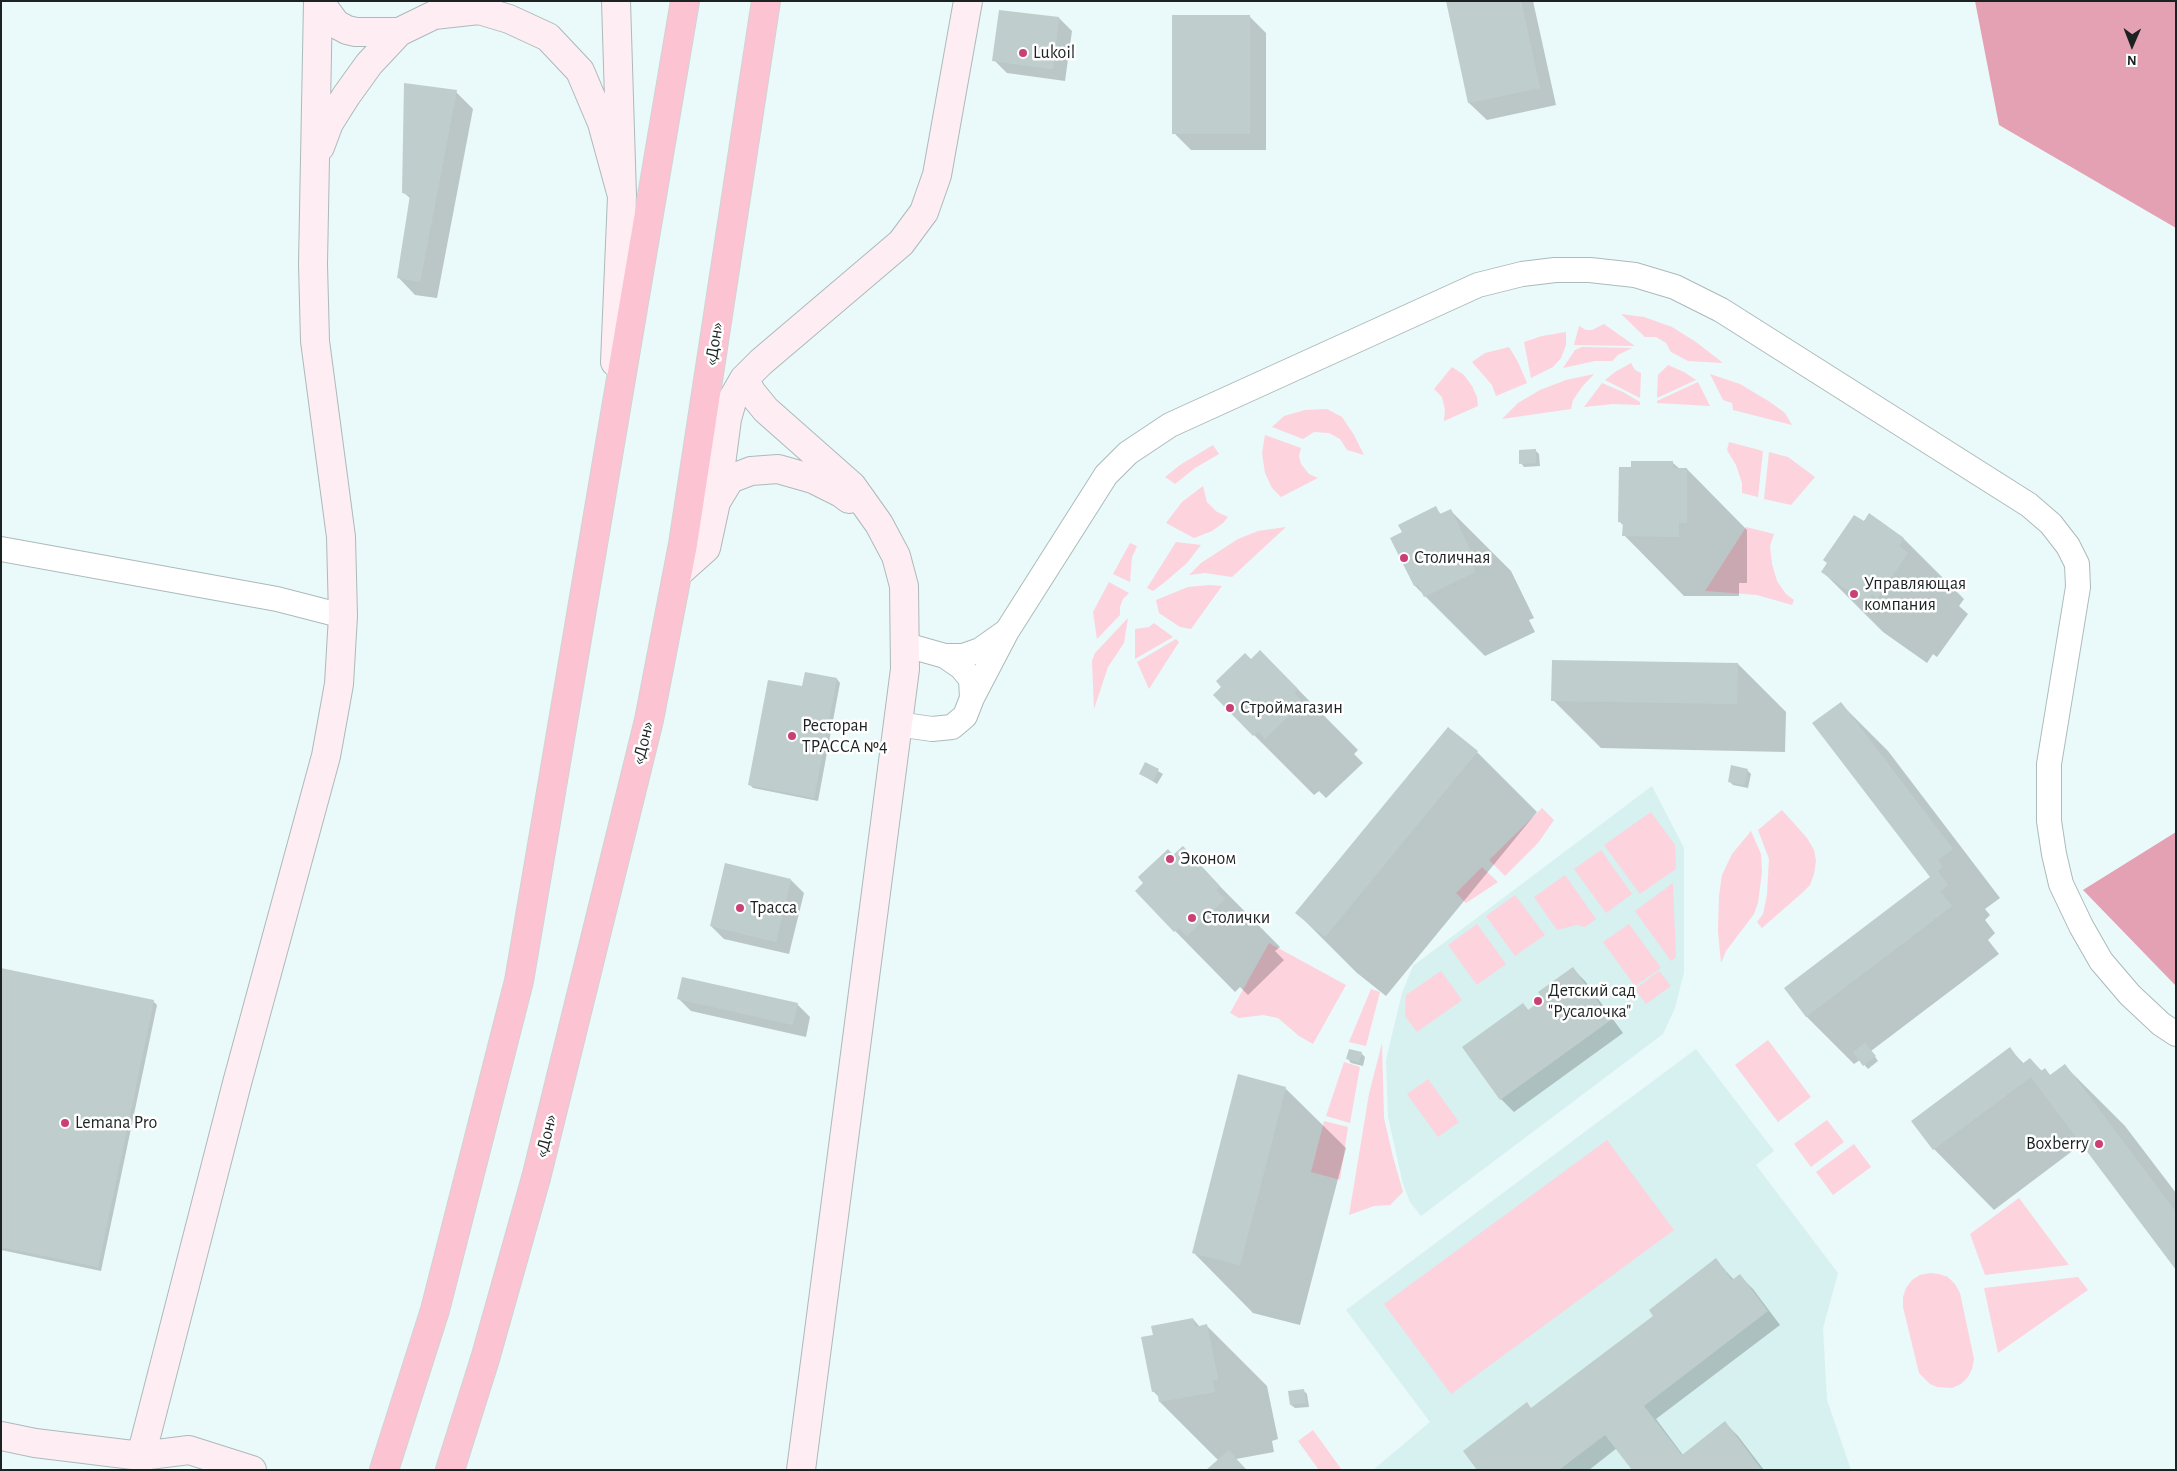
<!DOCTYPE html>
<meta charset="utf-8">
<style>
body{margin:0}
#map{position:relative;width:2177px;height:1471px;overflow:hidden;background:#eaf9f9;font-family:"Alegreya Sans",sans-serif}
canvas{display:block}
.frame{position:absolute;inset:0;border:2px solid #1c2222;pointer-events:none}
.north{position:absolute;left:2107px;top:20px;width:50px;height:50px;-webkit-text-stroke:4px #fff;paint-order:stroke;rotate:181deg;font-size:14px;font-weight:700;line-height:20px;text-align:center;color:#1c2222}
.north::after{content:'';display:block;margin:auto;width:18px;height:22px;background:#1c2222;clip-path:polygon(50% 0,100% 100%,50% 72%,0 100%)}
</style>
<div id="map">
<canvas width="2177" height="1471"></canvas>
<div class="frame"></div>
<div class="north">N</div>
</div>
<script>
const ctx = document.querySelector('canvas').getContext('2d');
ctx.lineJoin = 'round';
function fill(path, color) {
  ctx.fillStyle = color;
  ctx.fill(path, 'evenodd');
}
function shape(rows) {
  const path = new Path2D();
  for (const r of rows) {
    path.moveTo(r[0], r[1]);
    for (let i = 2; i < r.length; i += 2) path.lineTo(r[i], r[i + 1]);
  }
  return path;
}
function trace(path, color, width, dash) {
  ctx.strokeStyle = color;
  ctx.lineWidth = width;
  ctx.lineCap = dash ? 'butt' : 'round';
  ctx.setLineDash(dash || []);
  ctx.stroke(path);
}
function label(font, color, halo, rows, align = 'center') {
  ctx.font = font + ' "Alegreya Sans",sans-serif';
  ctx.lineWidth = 5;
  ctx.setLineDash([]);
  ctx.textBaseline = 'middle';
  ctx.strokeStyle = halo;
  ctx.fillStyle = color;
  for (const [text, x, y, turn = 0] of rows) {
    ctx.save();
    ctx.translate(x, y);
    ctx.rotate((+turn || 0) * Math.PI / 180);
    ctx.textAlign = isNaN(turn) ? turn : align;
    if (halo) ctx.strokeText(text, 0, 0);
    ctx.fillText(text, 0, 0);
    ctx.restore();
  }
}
fill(shape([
 [1652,786,1684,848,1684,972,1675,1008,1663,1034,1421,1216,1410,1202,1403,1184,1388,1117,1386,1060,1402,993,1413,966],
 [1696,1049,1774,1151,1756,1165,1838,1273,1823,1328,1827,1400,1851,1470,1373,1470,1430,1422,1346,1310]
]), '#d7f0f0');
fill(shape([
 [1621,314,1644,317,1672,327,1696,342,1723,363,1688,361,1671,352,1666,343,1656,337,1645,337],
 [1604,324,1635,346,1574,345,1579,326,1586,330,1592,330],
 [1566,332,1566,345,1561,358,1553,367,1531,378,1524,342,1542,336],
 [1509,347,1518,362,1527,383,1496,396,1492,385,1472,362,1485,353],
 [1582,347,1632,348,1618,355,1612,361,1595,361,1563,368,1575,350],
 [1631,363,1635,370,1641,373,1640,398,1605,380,1615,372],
 [1668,365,1684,372,1696,380,1657,398,1658,375],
 [1452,367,1464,375,1472,386,1477,397,1478,406,1444,421,1445,410,1442,397,1434,389],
 [1594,374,1582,387,1573,400,1571,409,1502,419,1518,403,1540,390,1566,380],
 [1710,374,1740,384,1770,402,1785,413,1792,425,1733,410,1732,403,1723,400],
 [1698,382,1710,406,1657,403,1657,401],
 [1602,383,1623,392,1640,402,1640,405,1613,404,1584,407],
 [1327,409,1342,417,1354,435,1364,455,1347,450,1340,439,1329,433,1314,432,1303,439,1272,427,1284,416,1305,410],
 [1265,435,1301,448,1299,456,1301,464,1309,474,1318,478,1281,497,1272,488,1265,473,1262,453],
 [1729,442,1763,451,1758,497,1742,493,1742,483,1736,465,1727,450],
 [1213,445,1219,454,1195,468,1175,484,1165,477,1180,465],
 [1769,452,1788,457,1815,477,1791,505,1764,499],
 [1203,486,1207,502,1217,512,1228,517,1223,523,1212,531,1194,538,1166,523,1182,502],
 [1286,527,1232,577,1205,573,1189,575,1201,563,1238,539,1258,531],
 [1746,527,1774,534,1770,546,1772,564,1777,581,1786,594,1794,600,1792,605,1757,595,1705,591],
 [1176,542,1201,545,1187,563,1165,582,1153,591,1147,588],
 [1130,543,1137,546,1132,557,1130,582,1113,574],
 [1109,582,1129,593,1123,599,1120,607,1120,615,1097,639,1093,612],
 [1209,585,1222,586,1191,629,1180,627,1159,613,1156,600,1188,587],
 [1128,618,1124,643,1108,667,1094,709,1092,661,1095,653],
 [1154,623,1173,637,1135,659,1135,629,1149,627],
 [1176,639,1179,642,1149,689,1137,662],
 [1542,808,1554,820,1538,843,1505,876,1489,860],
 [1782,810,1807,838,1814,850,1816,861,1814,874,1810,885,1802,893,1762,928,1757,922,1763,914,1767,895,1769,859,1758,830],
 [1651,812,1675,845,1676,869,1640,894,1604,845],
 [1751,831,1761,854,1762,872,1758,903,1754,914,1726,951,1721,963,1718,931,1719,896,1722,875,1732,854],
 [1601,850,1632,894,1606,913,1574,869],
 [1482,867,1498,882,1466,903,1456,893],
 [1565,875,1596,919,1585,927,1577,925,1557,930,1534,897],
 [1673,883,1676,957,1671,961,1635,911],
 [1515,895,1545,935,1515,956,1486,916],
 [1477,924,1506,964,1477,985,1448,945],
 [1629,924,1661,968,1635,986,1603,942],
 [1269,943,1346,985,1313,1044,1299,1036,1278,1018,1263,1015,1239,1018,1230,1013],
 [1441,971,1462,1000,1417,1032,1405,1016,1406,995],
 [1659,971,1671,986,1646,1004,1635,989],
 [1371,989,1380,992,1366,1046,1349,1042],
 [1768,1040,1811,1097,1778,1122,1735,1065],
 [1382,1043,1384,1118,1393,1157,1403,1192,1390,1205,1374,1206,1349,1215,1369,1094],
 [1344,1062,1360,1067,1350,1123,1326,1116],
 [1428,1079,1459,1122,1438,1137,1407,1094],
 [1827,1120,1844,1142,1811,1167,1794,1144],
 [1324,1121,1348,1127,1340,1180,1311,1172],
 [1607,1140,1674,1230,1451,1394,1384,1304],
 [1854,1144,1871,1167,1833,1195,1816,1172],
 [2019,1198,2069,1265,1985,1275,1970,1234],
 [1930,1273,1939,1274,1948,1277,1955,1284,1960,1293,1974,1359,1972,1369,1968,1377,1961,1384,1952,1388,1937,1387,1930,1384,1919,1373,1903,1307,1903,1297,1906,1288,1912,1280,1920,1275],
 [2078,1277,2088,1290,1998,1353,1984,1288],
 [1313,1430,1342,1470,1319,1470,1298,1441]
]), '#fdd3de');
fill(shape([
 [1975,1,2176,1,2176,228,1999,125],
 [2176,832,2176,986,2083,890]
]), '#e3a1b3');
fill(shape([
 [1447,1,1533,1,1556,105,1487,120,1469,103],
 [1000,11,1059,18,1072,31,1065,81,1007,73,994,60],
 [1249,16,1266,33,1266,150,1191,150,1174,133],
 [456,92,473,109,437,298,415,295,398,277,411,199,403,192],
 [1535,450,1539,454,1540,466,1524,467,1521,463],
 [1673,463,1680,469,1687,469,1747,530,1747,583,1739,583,1739,596,1684,596,1624,535,1624,526,1619,521,1632,469],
 [1435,508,1442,515,1450,510,1511,571,1534,618,1529,620,1535,632,1485,656,1415,586,1403,533],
 [1869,515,1904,539,1964,599,1959,606,1968,614,1937,657,1933,654,1927,663,1883,632,1823,572],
 [1260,651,1358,750,1354,754,1363,763,1326,798,1319,791,1314,795,1254,735,1223,687],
 [1738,664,1786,712,1785,752,1601,748,1553,700],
 [837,679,840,683,818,801,753,788,749,784,803,688],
 [1840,703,1888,751,2000,898,1985,909,1990,915,1985,920,1995,933,1988,940,1999,954,1871,1051,1878,1061,1868,1069,1860,1060,1854,1064,1806,1016,1932,878],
 [1477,752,1537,812,1386,996,1357,973,1297,913],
 [1146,764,1163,774,1157,784,1141,774],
 [1747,770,1751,774,1748,788,1733,785,1729,781],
 [1182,848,1280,947,1275,951,1284,960,1248,995,1240,987,1235,992,1136,891],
 [791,880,804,893,789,954,724,939,711,926],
 [1572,968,1585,981,1623,1033,1514,1112,1501,1099,1523,1004,1529,1011,1545,999],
 [1,969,153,1001,157,1005,101,1271,1,1250],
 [678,998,797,1004,810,1017,806,1037,691,1011],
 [2010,1049,2024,1064,2030,1059,2042,1071,2045,1070,2051,1076,2065,1066,2125,1126,2176,1193,2176,1268,2083,1143,1994,1210,1934,1149],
 [1361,1053,1365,1057,1363,1066,1351,1063,1348,1059],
 [1285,1088,1346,1148,1300,1325,1253,1313,1193,1252],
 [1716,1260,1734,1280,1740,1276,1753,1289,1780,1325,1656,1419,1683,1455,1725,1423,1738,1436,1764,1470,1633,1470,1617,1448,1589,1470,1479,1470,1532,1409,1655,1316],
 [1193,1319,1200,1327,1207,1326,1267,1386,1278,1439,1272,1441,1274,1452,1236,1459,1247,1470,1208,1470,1219,1461,1160,1402,1160,1398,1153,1391,1154,1336],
 [1303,1390,1307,1394,1309,1407,1295,1408,1291,1405]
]), '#0003');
fill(shape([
 [1446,1,1521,1,1540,88,1468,103],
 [999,10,1059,17,1053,69,992,61],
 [1172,15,1250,15,1250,134,1172,134],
 [404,83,457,90,420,282,397,278,410,195,402,193],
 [1536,449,1536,463,1519,464,1519,450],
 [1631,461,1673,461,1673,468,1687,468,1687,523,1679,523,1679,537,1622,536,1623,522,1618,522,1619,467,1631,467],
 [1436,506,1440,514,1451,509,1474,558,1470,560,1475,572,1424,597,1418,585,1414,586,1390,538,1402,532,1398,525],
 [1869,513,1904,538,1899,546,1908,553,1877,598,1872,594,1866,603,1821,572,1827,563,1823,560,1854,515,1864,521],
 [1260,650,1298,689,1294,693,1303,702,1265,739,1258,731,1253,736,1213,695,1221,687,1216,681,1245,653,1251,659],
 [1552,660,1738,663,1737,704,1551,701],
 [805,672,837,678,814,798,748,785,768,680,802,686],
 [1841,702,1953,849,1938,860,1943,867,1938,871,1948,885,1940,891,1952,906,1806,1017,1784,988,1930,877,1812,723],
 [1448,727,1478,751,1325,937,1295,913],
 [1145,762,1159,769,1153,781,1139,774],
 [1731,765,1748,769,1744,785,1728,782],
 [1183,846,1220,886,1216,890,1225,899,1187,936,1179,928,1174,932,1135,891,1143,883,1138,877,1168,849,1173,855],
 [725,863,791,879,776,942,710,926],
 [1573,967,1611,1020,1500,1100,1462,1047,1523,1003,1528,1010,1543,999,1538,992],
 [1,968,154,1000,98,1267,1,1247],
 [682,977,798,1003,793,1025,677,999],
 [1865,1043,1876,1056,1863,1066,1853,1052],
 [2010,1047,2022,1064,2030,1058,2041,1071,2045,1068,2050,1075,2065,1064,2176,1212,2176,1270,2031,1077,1933,1150,1911,1121],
 [1349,1049,1362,1052,1359,1062,1346,1059],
 [1238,1074,1286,1087,1240,1265,1192,1253],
 [1716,1258,1732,1280,1740,1274,1768,1311,1644,1406,1682,1455,1725,1421,1762,1470,1632,1470,1605,1435,1559,1470,1477,1470,1463,1451,1527,1402,1531,1408,1653,1316,1649,1310],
 [1193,1318,1195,1327,1207,1324,1218,1379,1213,1381,1215,1392,1159,1402,1157,1391,1152,1392,1141,1337,1153,1335,1151,1326],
 [1304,1389,1306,1403,1290,1405,1288,1391],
 [1229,1450,1246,1470,1206,1470]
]), '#bfcecd');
const street = shape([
 [1,549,277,599,343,616],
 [906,645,945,656,961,667,971,679,972,698,1007,631,1106,475,1128,453,1170,425,1478,285,1522,274,1555,270,1590,270,1635,275,1675,287,1721,310,2029,505,2051,524,2068,546,2077,564,2078,587,2049,764,2049,821,2054,854,2061,884,2081,926,2101,961,2130,995,2161,1024,2176,1034],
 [945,656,963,656,980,650,1004,633],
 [897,724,932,729,952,727,965,716,972,698]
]);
const secondary = shape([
 [319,1,336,24,347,30,356,32,399,32],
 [320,147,329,123,346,96,369,64,399,32,434,15,479,10,509,19,548,37,580,71,602,123,622,196],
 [615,362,622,196,616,1],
 [744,379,752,393,766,410,852,486,879,524,896,556,904,586,905,669,801,1470],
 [716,502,727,419,733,398,744,379,761,362,901,243,924,212,937,175,968,1],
 [678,573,706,548,716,502,730,479,751,471,778,469,813,479,841,493,849,499],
 [1,1436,35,1443,141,1456,189,1450,252,1470],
 [141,1456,237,1083,326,756,339,684,343,616,341,537,315,341,313,264,318,1]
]);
const highway = shape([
 [384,1470,435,1310,519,981,685,1],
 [450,1470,485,1359,536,1178,649,720,683,544,766,1]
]);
trace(street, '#acbaba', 26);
trace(secondary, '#acbaba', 30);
trace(highway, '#d2d3d3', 30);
trace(street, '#fff', 24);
trace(secondary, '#feedf2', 28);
trace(highway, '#fcc3d2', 28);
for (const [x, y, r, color] of [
 [1023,53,5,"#ca3f74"],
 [1404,558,5,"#ca3f74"],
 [1854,594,5,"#ca3f74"],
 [1230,708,5,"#ca3f74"],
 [792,736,5,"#ca3f74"],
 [1170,859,5,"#ca3f74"],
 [740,908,5,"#ca3f74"],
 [1192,918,5,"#ca3f74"],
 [1538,1001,5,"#ca3f74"],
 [65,1123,5,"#ca3f74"],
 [2099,1144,5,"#ca3f74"]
]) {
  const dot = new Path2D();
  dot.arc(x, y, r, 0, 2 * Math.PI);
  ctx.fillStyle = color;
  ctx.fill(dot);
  trace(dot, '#fff', 2);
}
label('18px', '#1c2222', '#fff', [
 ["Lukoil",1033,53],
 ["Столичная",1414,558],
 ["Управляющая",1864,584],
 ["компания",1864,605],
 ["Строймагазин",1240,708],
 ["Ресторан",802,726],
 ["ТРАССА №4",802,747],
 ["Эконом",1180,859],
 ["Трасса",750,908],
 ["Столички",1202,918],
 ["Детский сад",1548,991],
 ["\"Русалочка\"",1548,1012],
 ["Lemana Pro",75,1123],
 ["Boxberry",2089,1144,"right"]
], 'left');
label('18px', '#1c2222', '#fff', [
 ["«Дон»",714,344,-81],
 ["«Дон»",643,743,-76],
 ["«Дон»",546,1136,-76]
]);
</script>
